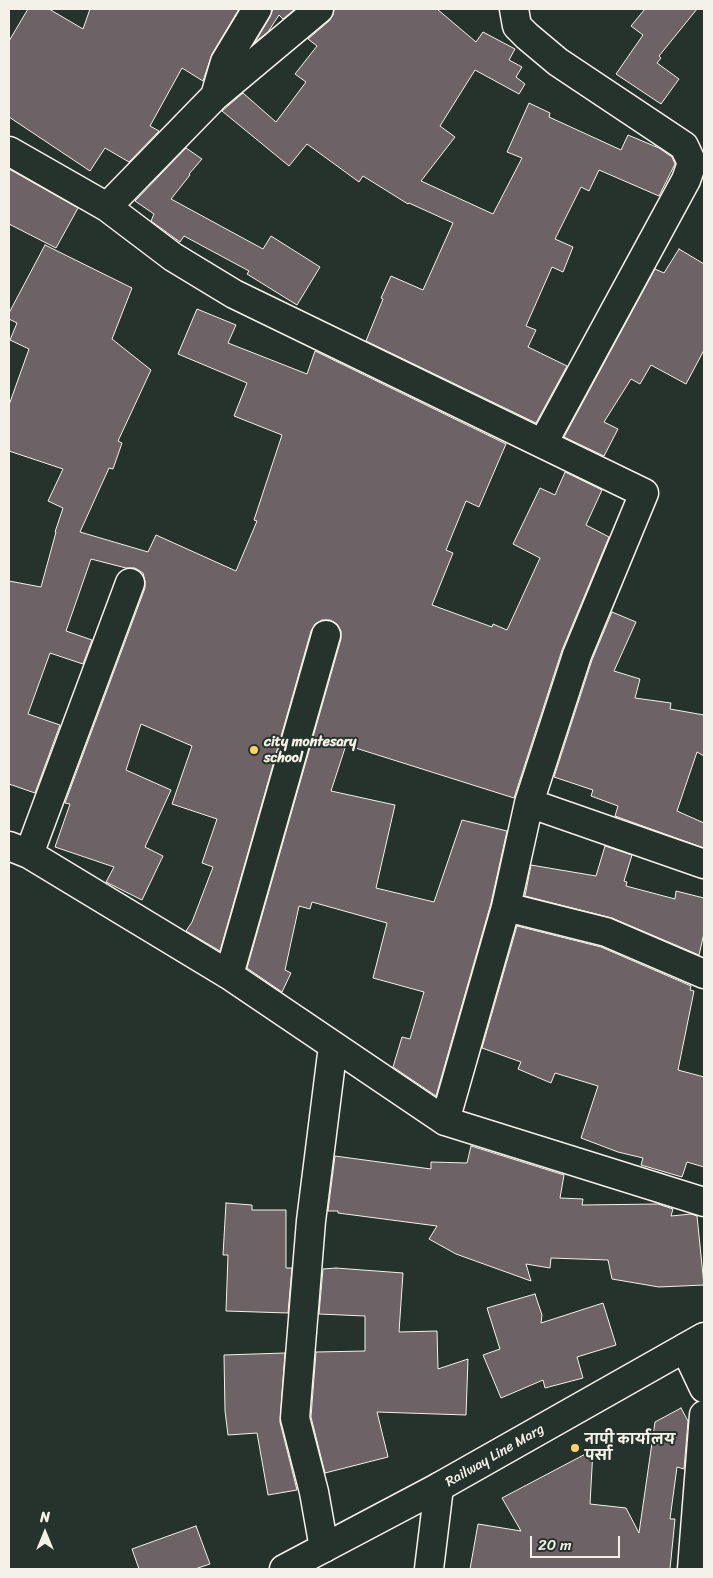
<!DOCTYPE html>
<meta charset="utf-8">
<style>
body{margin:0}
#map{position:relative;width:713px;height:1578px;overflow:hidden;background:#26332d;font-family:Sriracha,sans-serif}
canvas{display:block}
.frame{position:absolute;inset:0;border:10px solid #f4f1e8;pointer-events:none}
.north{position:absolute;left:20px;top:1508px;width:50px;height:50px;-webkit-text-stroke:4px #26332d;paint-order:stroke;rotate:0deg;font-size:14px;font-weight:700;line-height:20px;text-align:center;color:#f4f1e8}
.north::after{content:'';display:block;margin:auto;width:18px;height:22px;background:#f4f1e8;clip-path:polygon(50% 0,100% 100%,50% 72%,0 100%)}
.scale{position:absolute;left:530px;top:1536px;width:90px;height:22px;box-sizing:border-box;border:2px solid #f4f1e8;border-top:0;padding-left:6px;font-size:15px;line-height:18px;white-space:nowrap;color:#f4f1e8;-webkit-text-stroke:4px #26332d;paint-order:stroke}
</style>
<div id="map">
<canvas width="713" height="1578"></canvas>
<div class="frame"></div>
<div class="north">N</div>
<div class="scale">20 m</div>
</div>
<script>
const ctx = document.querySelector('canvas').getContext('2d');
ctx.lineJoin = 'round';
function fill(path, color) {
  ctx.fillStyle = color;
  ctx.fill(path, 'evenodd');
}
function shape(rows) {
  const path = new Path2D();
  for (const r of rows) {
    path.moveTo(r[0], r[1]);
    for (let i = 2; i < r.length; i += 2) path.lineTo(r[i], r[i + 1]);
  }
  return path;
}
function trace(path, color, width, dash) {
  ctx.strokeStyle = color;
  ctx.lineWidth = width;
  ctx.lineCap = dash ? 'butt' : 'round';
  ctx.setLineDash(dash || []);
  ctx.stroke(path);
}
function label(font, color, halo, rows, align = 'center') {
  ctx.font = font + ' Sriracha,"Playpen Sans Deva",sans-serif';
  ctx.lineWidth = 4;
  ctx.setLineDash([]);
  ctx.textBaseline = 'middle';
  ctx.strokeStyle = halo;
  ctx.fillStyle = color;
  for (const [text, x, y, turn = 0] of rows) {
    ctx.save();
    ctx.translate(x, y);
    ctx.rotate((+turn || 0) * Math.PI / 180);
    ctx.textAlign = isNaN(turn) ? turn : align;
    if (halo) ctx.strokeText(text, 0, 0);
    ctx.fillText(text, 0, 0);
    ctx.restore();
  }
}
const building = shape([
 [28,9,49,9,83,29,90,9,239,9,212,54,203,81,182,68,150,126,159,131,129,162,105,148,90,171,9,117,9,41,28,9],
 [273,9,295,9,283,19,279,15,268,32,255,42,270,17,273,9],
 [334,9,437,9,476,42,483,32,515,49,509,60,522,67,516,77,525,84,519,94,475,70,440,126,455,137,421,181,493,214,522,158,507,152,529,103,550,113,549,117,621,150,628,135,659,148,672,157,675,164,659,196,599,170,589,191,581,187,555,239,573,247,563,272,552,267,526,326,536,330,528,347,567,366,536,423,366,341,383,299,381,298,391,276,423,290,453,223,409,203,408,204,363,176,359,182,307,144,289,166,222,111,243,93,276,122,306,82,295,74,317,46,308,39,329,21,333,15,334,9],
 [645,9,697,9,659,56,661,58,657,63,679,79,661,104,616,74,643,35,631,26,645,9],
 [186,148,202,159,189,174,190,175,171,199,263,249,271,236,320,267,297,305,247,274,249,271,184,236,180,242,151,221,154,214,135,201,186,148],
 [9,169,78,208,56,248,9,224,9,169],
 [45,245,132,288,112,339,151,370,118,441,122,443,113,469,109,468,80,532,148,552,156,535,236,571,257,521,254,520,282,435,234,416,247,383,178,354,197,309,236,325,228,343,307,374,315,351,506,444,479,507,466,501,446,550,453,553,432,605,492,627,493,624,507,630,540,558,513,544,540,488,555,495,565,472,602,490,586,525,609,537,562,650,514,798,346,745,331,791,395,805,376,888,434,902,462,820,507,831,491,903,436,1096,393,1067,402,1037,410,1039,424,992,373,978,387,923,312,902,310,909,299,906,285,970,291,973,282,992,247,968,341,639,341,631,337,624,330,620,322,620,315,624,311,631,220,951,186,931,192,922,213,867,202,863,217,819,172,804,192,746,141,724,126,770,171,790,145,847,163,856,142,900,106,882,114,867,55,847,70,804,65,803,145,588,145,581,143,573,135,568,126,568,91,559,66,631,92,640,83,664,50,653,28,714,60,725,35,793,9,784,9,581,41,587,56,532,55,532,63,508,48,501,63,469,9,451,9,405,29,349,10,340,17,323,9,319,9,313,45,245],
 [679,249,704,264,704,350,686,384,651,365,640,384,631,379,604,422,618,429,604,456,564,437,655,269,664,273,679,249],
 [612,612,636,622,614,671,640,679,635,698,671,703,670,709,704,715,704,756,697,752,677,811,704,823,704,848,615,816,618,806,591,796,593,790,554,777,592,660,612,612],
 [605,846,632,855,624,881,627,882,626,886,675,899,676,891,704,898,704,933,699,955,612,918,525,896,531,865,596,876,605,846],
 [517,926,601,947,691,986,690,990,694,991,678,1070,704,1077,704,1167,687,1162,682,1177,641,1165,643,1158,618,1152,581,1138,598,1086,555,1073,551,1083,518,1069,521,1062,482,1048,517,926],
 [471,1146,564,1175,560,1198,583,1199,582,1205,658,1204,673,1209,671,1216,691,1214,697,1216,704,1285,659,1287,612,1279,608,1260,551,1258,550,1268,526,1264,531,1281,456,1254,429,1239,437,1226,338,1213,338,1211,328,1211,335,1156,431,1169,431,1162,467,1163,471,1146],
 [226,1203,252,1205,252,1210,286,1210,286,1268,292,1268,288,1313,226,1311,228,1255,223,1255,226,1203],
 [336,1268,403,1273,399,1332,437,1331,438,1369,468,1359,466,1415,377,1412,388,1457,325,1473,311,1417,316,1352,365,1351,365,1316,319,1314,323,1269,336,1268],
 [535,1294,542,1315,541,1323,603,1303,616,1345,577,1357,583,1378,545,1388,543,1380,501,1398,483,1355,500,1349,487,1308,535,1294],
 [285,1353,280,1422,297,1490,268,1495,257,1433,228,1435,225,1411,224,1355,285,1353],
 [681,1408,688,1421,684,1469,677,1467,670,1519,675,1519,670,1569,470,1569,478,1524,521,1531,502,1498,593,1450,590,1504,626,1508,639,1533,655,1422,681,1408],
 [196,1526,210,1564,195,1569,139,1569,132,1549,196,1526]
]);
fill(building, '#6d6266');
trace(building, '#f4f1e8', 1);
const minor = shape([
 [514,9,517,26,527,36,558,62,684,146,692,163,686,180,543,443],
 [215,96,225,62,257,9],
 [9,151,107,207,173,257,234,294,644,493,577,655,529,803,506,907,445,1121],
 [107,207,215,96,319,9],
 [529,803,704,864],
 [9,846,29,854,229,975,445,1121,704,1202],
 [29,854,130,583],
 [506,907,606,932,704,974],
 [229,975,326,635],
 [685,1348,704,1388],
 [324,1548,314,1492,295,1418,311,1221,333,1046],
 [429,1569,439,1487],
 [692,1569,704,1415]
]);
const major = shape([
 [284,1569,439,1487,704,1337]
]);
trace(minor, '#f4f1e8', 31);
trace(major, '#f4f1e8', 31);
trace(minor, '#26332d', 28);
trace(major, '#26332d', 28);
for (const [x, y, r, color] of [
 [254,750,5,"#ffd166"],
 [575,1448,5,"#ffd166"]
]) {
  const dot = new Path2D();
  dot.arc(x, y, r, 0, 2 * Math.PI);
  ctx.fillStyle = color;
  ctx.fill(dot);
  trace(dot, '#26332d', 2);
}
label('bold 14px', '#f4f1e8', '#26332d', [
 ["city montesary",264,742],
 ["school",264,758],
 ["नापी कार्यालय",585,1440],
 ["पर्सा",585,1456]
], 'left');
label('14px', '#f4f1e8', '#26332d', [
 ["Railway Line Marg",495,1456,-30]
]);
</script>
